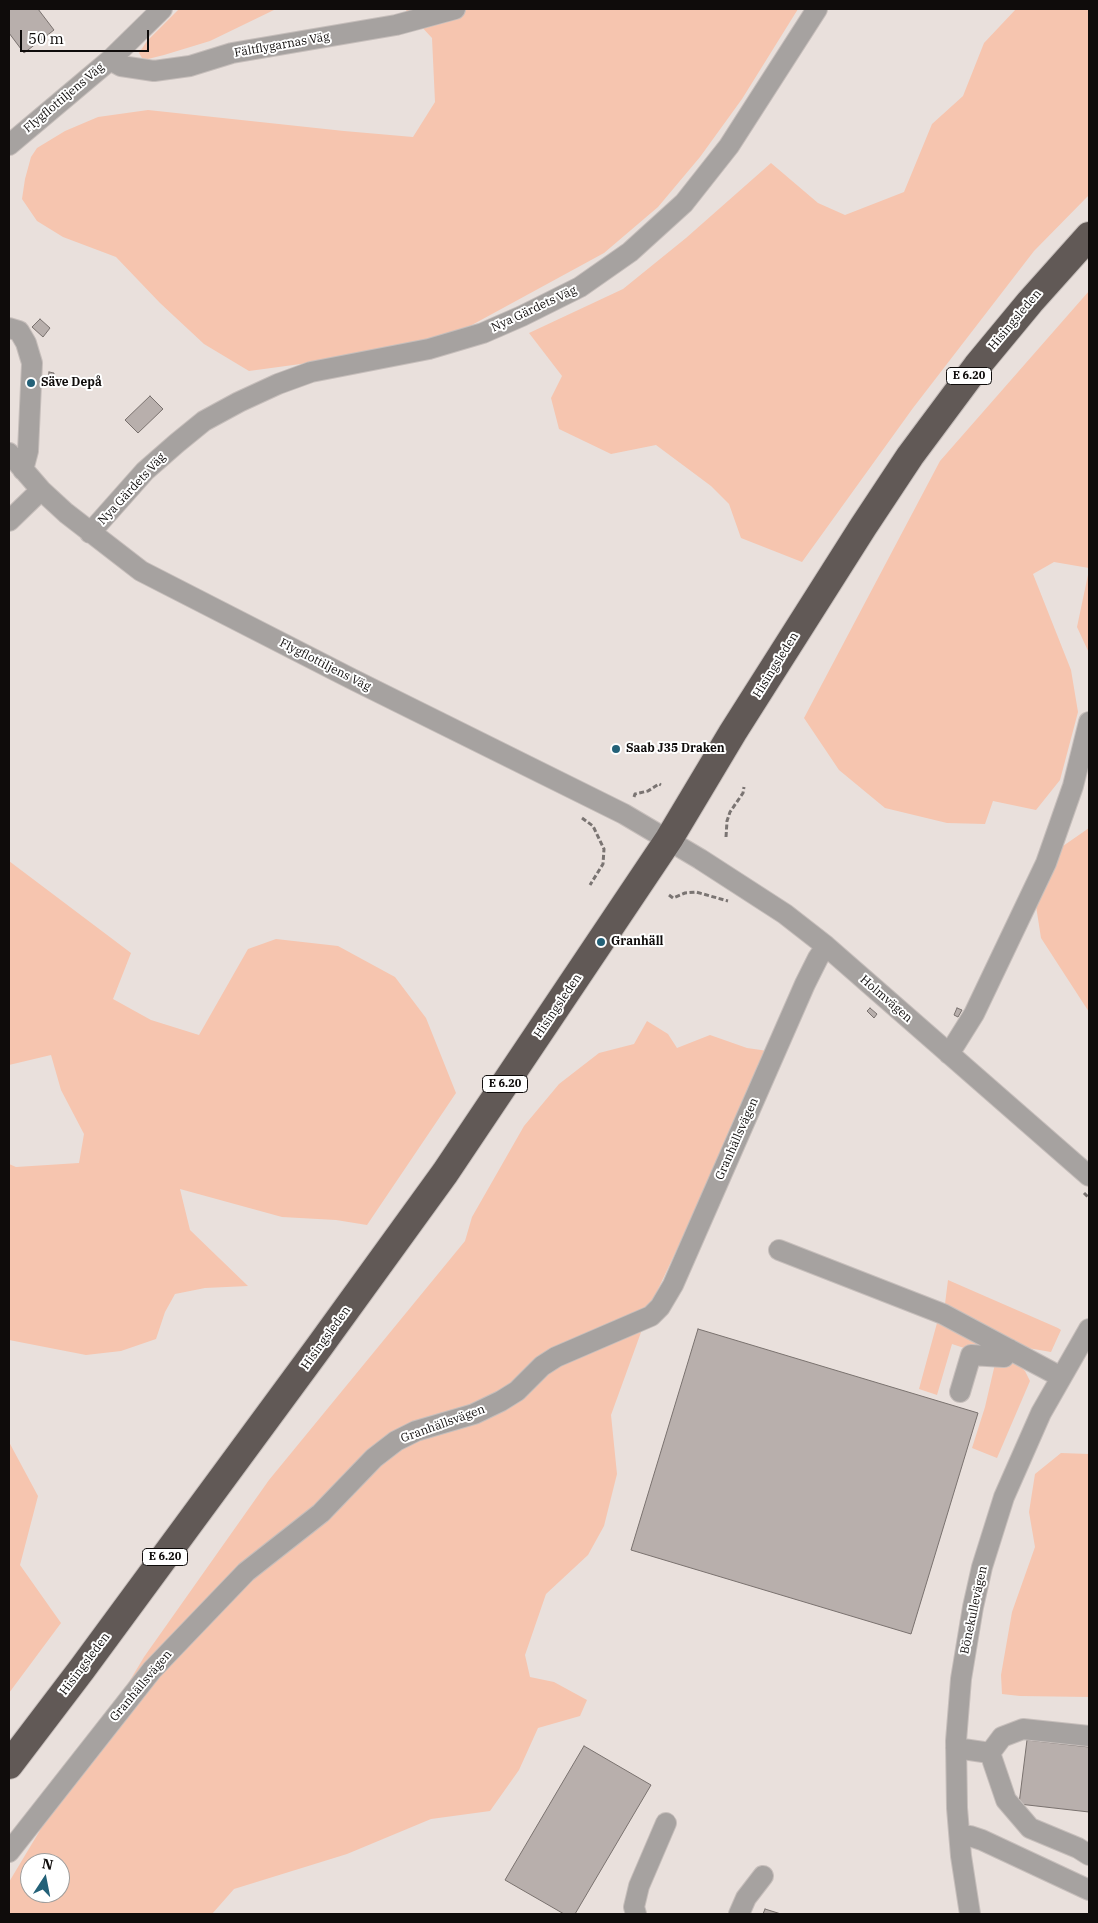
<!DOCTYPE html>
<meta charset="utf-8">
<style>
body{margin:0}
#map{position:relative;width:1098px;height:1923px;overflow:hidden;background:#e9e0dc;font-family:"IBM Plex Serif",serif}
canvas{display:block}
.frame{position:absolute;inset:0;border:10px solid #0f0c0b;pointer-events:none}
.north{position:absolute;left:20px;top:1853px;width:50px;height:50px;box-sizing:border-box;background:#fff;border:1px solid #9f9e9d;border-radius:50%;rotate:11deg;font-size:14px;font-weight:700;line-height:20px;text-align:center;color:#0f0c0b}
.north::after{content:'';display:block;margin:auto;width:18px;height:22px;background:#236178;clip-path:polygon(50% 0,100% 100%,50% 72%,0 100%)}
.scale{position:absolute;left:20px;top:30px;width:129px;height:22px;box-sizing:border-box;border:2px solid #0f0c0b;border-top:0;padding-left:6px;font-size:15px;line-height:18px;white-space:nowrap;color:#0f0c0b;-webkit-text-stroke:4px #fff;paint-order:stroke}
</style>
<div id="map">
<canvas width="1098" height="1923"></canvas>
<div class="frame"></div>
<div class="north">N</div>
<div class="scale">50 m</div>
</div>
<script>
const ctx = document.querySelector('canvas').getContext('2d');
ctx.lineJoin = 'round';
function fill(path, color) {
  ctx.fillStyle = color;
  ctx.fill(path, 'evenodd');
}
function shape(rows) {
  const path = new Path2D();
  for (const r of rows) {
    path.moveTo(r[0], r[1]);
    for (let i = 2; i < r.length; i += 2) path.lineTo(r[i], r[i + 1]);
  }
  return path;
}
function trace(path, color, width, dash) {
  ctx.strokeStyle = color;
  ctx.lineWidth = width;
  ctx.lineCap = dash ? 'butt' : 'round';
  ctx.setLineDash(dash || []);
  ctx.stroke(path);
}
function label(font, color, halo, rows, align = 'center') {
  ctx.font = font + ' "IBM Plex Serif",serif';
  ctx.lineWidth = 4;
  ctx.setLineDash([]);
  ctx.textBaseline = 'middle';
  ctx.strokeStyle = halo;
  ctx.fillStyle = color;
  for (const [text, x, y, turn = 0] of rows) {
    ctx.save();
    ctx.translate(x, y);
    ctx.rotate((+turn || 0) * Math.PI / 180);
    ctx.textAlign = isNaN(turn) ? turn : align;
    if (halo) ctx.strokeText(text, 0, 0);
    ctx.fillText(text, 0, 0);
    ctx.restore();
  }
}
fill(shape([
 [179,9,276,9,210,41,164,55,148,59,142,58,139,53,147,41],
 [405,9,798,9,742,99,700,157,658,207,604,253,470,326,382,353,249,371,204,344,160,303,116,257,63,237,37,221,22,199,25,179,31,157,37,148,65,131,98,117,148,110,344,131,413,137,435,102,432,38],
 [1016,9,1089,9,1089,195,1034,251,913,408,802,562,741,538,729,504,711,486,656,445,611,454,559,429,551,398,562,376,529,333,623,289,686,238,771,163,818,203,845,215,904,192,932,124,963,96,984,43],
 [1089,291,1089,568,1054,562,1033,574,1071,670,1078,712,1060,780,1036,810,993,801,985,824,947,823,885,808,839,770,804,718,940,461],
 [1089,570,1089,653,1077,627],
 [1089,828,1089,1012,1041,938,1036,906,1063,846],
 [9,861,131,953,113,999,151,1020,199,1035,248,949,276,939,338,946,395,977,426,1018,456,1093,367,1225,336,1220,282,1217,180,1189,190,1230,248,1286,205,1288,175,1294,165,1312,156,1339,121,1351,86,1355,9,1340,9,1164,16,1167,79,1163,84,1134,61,1090,51,1055,9,1065],
 [647,1021,668,1034,677,1048,710,1035,747,1048,768,1051,755,1084,652,1302,611,1415,617,1474,604,1526,588,1555,546,1594,525,1655,530,1677,554,1682,587,1700,580,1716,538,1728,519,1770,490,1811,431,1819,347,1854,234,1889,212,1914,9,1914,9,1882,144,1657,269,1480,465,1241,472,1217,524,1126,559,1084,599,1053,634,1044],
 [30,1863,60,1863,60,1893,30,1893],
 [948,1280,1058,1328,1061,1330,1051,1352,1028,1348,945,1304],
 [937,1323,994,1350,964,1348,952,1344,937,1395,919,1389],
 [1011,1361,1018,1364,1025,1371,1030,1381,997,1458,972,1448,985,1407,995,1364],
 [9,1442,38,1496,20,1565,61,1623,9,1693],
 [1061,1453,1089,1454,1089,1697,1020,1696,1002,1694,1001,1675,1012,1612,1035,1547,1029,1512,1035,1474]
]), '#f6c5af');
const building = shape([
 [9,9,38,9,54,30,24,53,9,33,9,9],
 [40,319,50,328,43,337,32,327,40,319],
 [49,372,54,373,53,382,48,381,49,372],
 [150,396,163,409,138,433,125,420,150,396],
 [870,1008,877,1014,874,1018,867,1011,870,1008],
 [957,1008,962,1010,958,1017,954,1015,957,1008],
 [698,1329,978,1413,911,1634,631,1550,698,1329],
 [1027,1740,1089,1747,1089,1812,1019,1804,1027,1740],
 [584,1746,651,1785,575,1914,564,1914,505,1880,584,1746],
 [765,1909,781,1914,763,1914,765,1909]
]);
fill(building, '#b8afac');
trace(building, '#79716e', 1);
const minor = shape([
 [110,60,121,66,154,71,190,66,232,53,396,25,455,9],
 [9,145,110,60,162,9],
 [9,328,19,331,26,343,32,363,28,451,23,470],
 [9,453,41,490,66,513,141,571,352,679,624,814,700,859,785,914,826,946,1089,1176],
 [9,521,41,490],
 [90,533,145,471,177,443,204,421,239,402,278,384,311,372,429,349,483,333,522,316,580,287,630,252,684,203,729,146,817,9],
 [949,1054,974,1014,1046,863,1073,786,1089,722],
 [779,1250,943,1314,1061,1377],
 [960,1392,971,1355,1004,1357,1009,1349],
 [956,1748,990,1753,1006,1800,1030,1828,1078,1848,1089,1855],
 [990,1753,1002,1737,1023,1729,1089,1736],
 [960,1837,970,1836,982,1840,1089,1890],
 [9,1852,152,1670,246,1572,321,1513,374,1458,396,1441,416,1431,474,1414,501,1401,517,1391,542,1366,556,1357,651,1316,660,1307,673,1285,805,984,818,958,826,946],
 [636,1914,634,1907,639,1886,666,1823],
 [739,1914,746,1898,763,1876],
 [970,1914,961,1856,957,1808,956,1741,961,1679,973,1607,982,1567,1004,1497,1041,1413,1089,1329]
]);
const highway = shape([
 [9,1765,82,1669,319,1347,445,1173,669,839,733,732,863,527,910,456,977,366,1030,302,1089,236]
]);
trace(minor, '#c6bebb', 22);
trace(highway, '#c6bebb', 30);
trace(shape([
 [634,797,635,794,648,791,659,784,661,785],
 [582,818,593,826,604,849,603,864,590,885],
 [726,837,727,821,730,812,743,793,744,787],
 [669,895,673,898,685,893,696,892,728,901],
 [1084,1193,1089,1198]
]), '#7a7472', 3, [5, 2.5]);
trace(minor, '#a6a2a0', 20);
trace(highway, '#615956', 28);
for (const [x, y, r, color] of [
 [31,383,5,"#236178"],
 [616,749,5,"#236178"],
 [601,942,5,"#236178"]
]) {
  const dot = new Path2D();
  dot.arc(x, y, r, 0, 2 * Math.PI);
  ctx.fillStyle = color;
  ctx.fill(dot);
  trace(dot, '#fff', 2);
}
for (const [x, y, w] of [
 [969,376,45],
 [505,1084,45],
 [165,1557,45]
]) {
  const box = new Path2D();
  box.roundRect(x - w / 2, y - 8.5, w, 17, 4);
  ctx.fillStyle = '#fff';
  ctx.fill(box);
  trace(box, '#0f0c0b', 1);
}
label('bold 11px', '#0f0c0b', null, [
 ["E 6.20",969,376],
 ["E 6.20",505,1084],
 ["E 6.20",165,1557]
]);
label('12px', '#0f0c0b', '#fff', [
 ["Fältflygarnas Väg",282,45,-10],
 ["Flygflottiljens Väg",64,98,-40],
 ["Nya Gärdets Väg",534,309,-25],
 ["Hisingsleden",1015,320,-50],
 ["Nya Gärdets Väg",132,489,-47],
 ["Flygflottiljens Väg",325,665,27],
 ["Hisingsleden",776,665,-58],
 ["Holmvägen",886,999,41],
 ["Hisingsleden",558,1006,-56],
 ["Granhällsvägen",737,1139,-66],
 ["Hisingsleden",326,1338,-54],
 ["Granhällsvägen",443,1424,-20],
 ["Bönekullevägen",974,1610,-78],
 ["Hisingsleden",85,1664,-53],
 ["Granhällsvägen",141,1686,-50]
]);
label('bold 12px', '#0f0c0b', '#fff', [
 ["Säve Depå",41,383],
 ["Saab J35 Draken",626,749],
 ["Granhäll",611,942]
], 'left');
</script>
